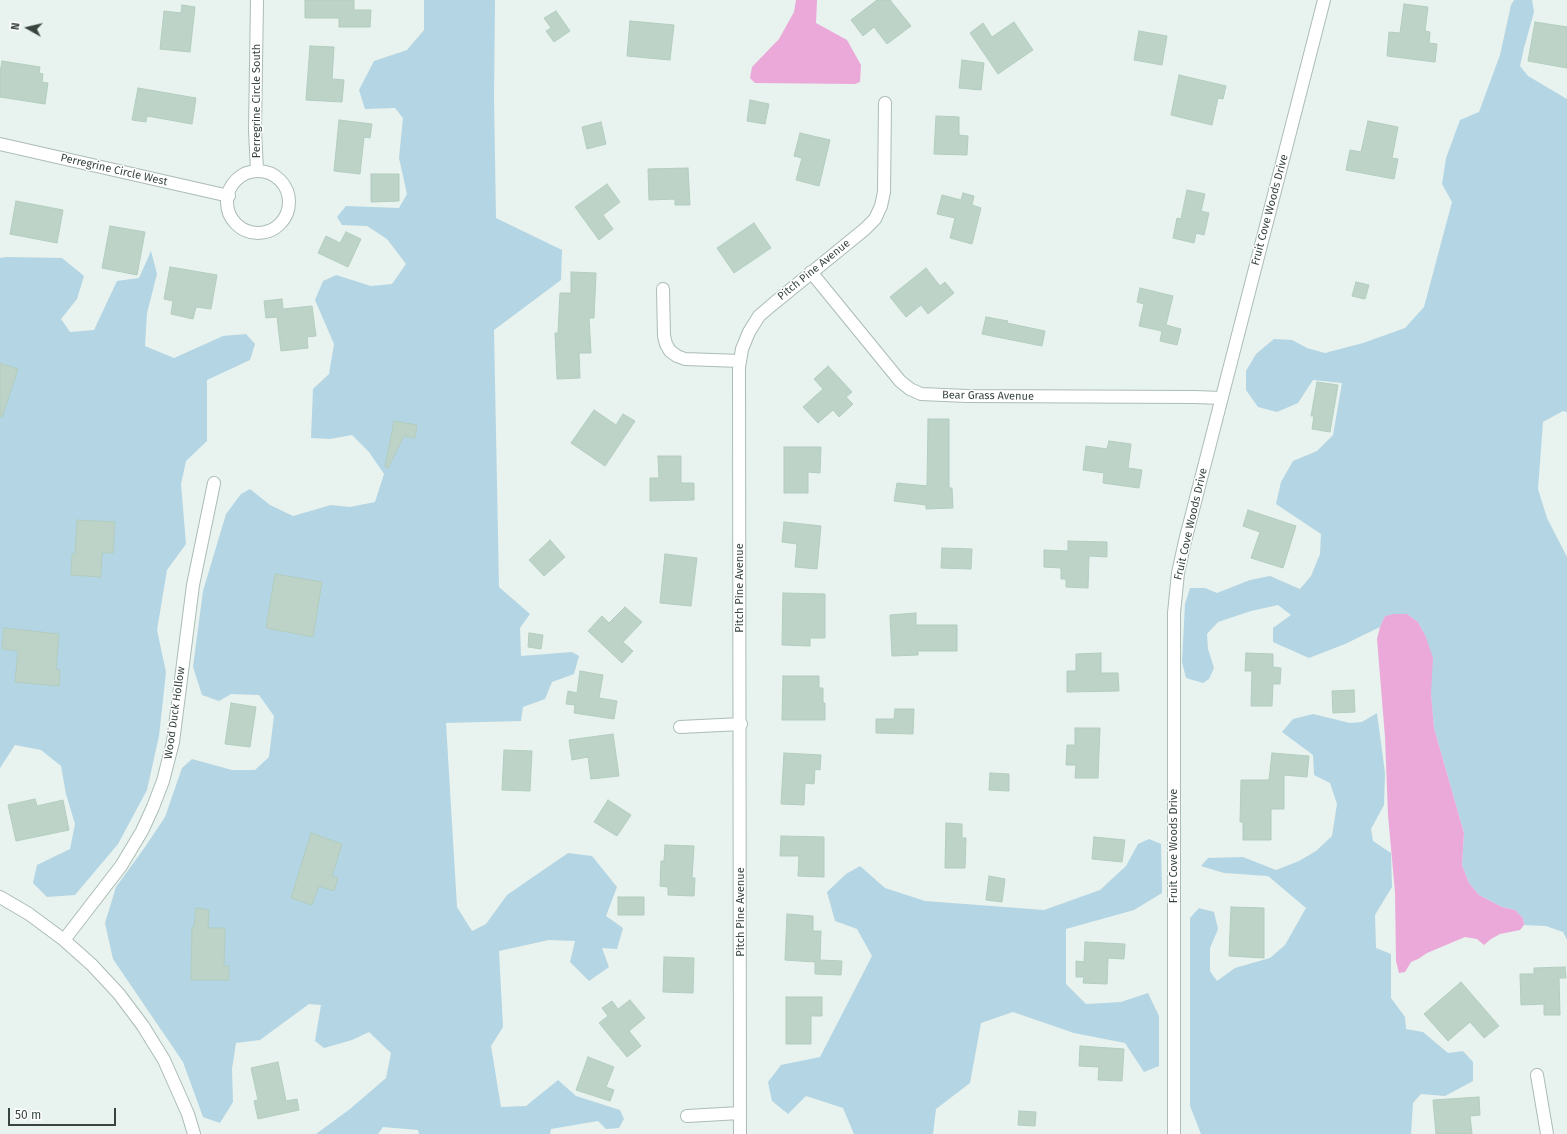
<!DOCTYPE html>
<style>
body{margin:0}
#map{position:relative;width:1567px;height:1134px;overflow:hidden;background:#e8f2ee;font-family:"Fira Sans",sans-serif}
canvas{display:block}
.north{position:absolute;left:8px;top:8px;width:40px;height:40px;-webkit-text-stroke:3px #fff;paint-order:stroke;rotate:278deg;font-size:11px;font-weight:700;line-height:16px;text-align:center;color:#37453e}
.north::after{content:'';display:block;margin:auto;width:14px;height:18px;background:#37453e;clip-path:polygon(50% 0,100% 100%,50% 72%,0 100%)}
.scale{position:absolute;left:8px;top:1108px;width:108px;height:18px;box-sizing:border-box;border:2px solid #37453e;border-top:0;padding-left:5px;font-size:12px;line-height:14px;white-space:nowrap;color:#37453e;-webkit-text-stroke:3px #fff;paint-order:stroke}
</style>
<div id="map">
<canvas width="1567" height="1134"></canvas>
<div class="north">N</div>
<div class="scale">50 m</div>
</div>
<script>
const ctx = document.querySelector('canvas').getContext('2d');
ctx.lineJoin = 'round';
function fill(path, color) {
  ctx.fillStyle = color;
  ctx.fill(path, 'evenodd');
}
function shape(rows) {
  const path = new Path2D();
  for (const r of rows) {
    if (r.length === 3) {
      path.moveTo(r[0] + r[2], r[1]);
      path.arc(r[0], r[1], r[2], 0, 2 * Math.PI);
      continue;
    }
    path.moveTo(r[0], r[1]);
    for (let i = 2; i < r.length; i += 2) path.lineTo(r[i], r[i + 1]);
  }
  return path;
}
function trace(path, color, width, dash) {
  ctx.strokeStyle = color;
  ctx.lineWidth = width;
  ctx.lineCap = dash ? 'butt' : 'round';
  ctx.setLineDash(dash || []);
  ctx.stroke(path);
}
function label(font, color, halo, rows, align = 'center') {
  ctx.font = font + ' "Fira Sans",sans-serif';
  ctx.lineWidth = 3;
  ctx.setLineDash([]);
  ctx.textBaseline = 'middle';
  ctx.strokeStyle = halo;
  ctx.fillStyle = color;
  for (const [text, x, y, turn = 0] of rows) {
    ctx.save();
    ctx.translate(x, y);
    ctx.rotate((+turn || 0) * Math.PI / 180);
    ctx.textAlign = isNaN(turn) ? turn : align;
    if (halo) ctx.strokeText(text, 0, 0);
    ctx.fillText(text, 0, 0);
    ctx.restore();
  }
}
fill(shape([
 [424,0,495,0,494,98,496,218,562,250,561,280,494,330,499,587,530,614,520,628,521,656,572,652,579,656,574,674,552,682,545,699,523,707,521,721,446,723,457,907,472,931,486,924,507,895,568,853,592,856,617,887,606,916,623,928,617,949,602,948,609,967,589,981,570,962,575,941,549,940,499,951,503,1027,491,1046,501,1107,526,1106,558,1080,576,1096,620,1110,624,1119,619,1128,606,1129,598,1121,551,1129,550,1134,419,1134,418,1130,383,1127,378,1134,316,1134,350,1109,386,1078,391,1053,369,1032,352,1040,324,1048,315,1041,321,1005,309,1004,260,1040,236,1043,232,1069,233,1102,220,1123,203,1117,183,1062,113,959,105,923,116,887,145,847,165,817,182,768,192,759,232,770,255,770,269,757,274,716,259,695,231,694,219,701,202,695,193,667,203,591,226,514,241,494,250,489,270,505,293,516,331,505,350,507,375,502,384,474,369,452,352,435,330,439,311,438,313,389,329,374,334,344,315,300,323,281,336,275,371,286,392,284,406,264,387,239,367,226,342,225,337,217,346,206,399,208,407,194,399,158,403,118,395,108,365,109,359,90,374,61,407,50,424,30],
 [1514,0,1532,0,1534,12,1524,48,1520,66,1528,76,1567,99,1567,412,1563,411,1543,422,1538,489,1547,518,1567,557,1567,940,1563,932,1546,926,1524,925,1523,918,1515,910,1502,907,1479,895,1469,883,1462,865,1464,833,1434,728,1426,637,1418,622,1407,614,1385,616,1380,627,1345,644,1309,658,1273,642,1273,628,1291,615,1278,605,1251,611,1218,622,1207,634,1208,649,1214,668,1209,679,1203,683,1186,678,1182,662,1185,604,1190,588,1205,588,1217,593,1250,580,1270,576,1300,589,1311,576,1320,554,1321,534,1276,504,1281,482,1293,461,1317,451,1333,435,1342,383,1313,380,1298,403,1277,412,1258,407,1246,390,1246,371,1256,354,1274,339,1292,340,1307,348,1325,353,1363,343,1405,328,1424,307,1452,202,1442,184,1446,158,1460,120,1479,112,1500,55,1511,5],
 [151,251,157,274,147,313,145,346,174,358,223,336,246,334,255,344,250,360,207,380,207,441,186,461,181,484,186,544,167,570,157,630,166,672,159,736,147,790,118,844,75,895,47,897,33,883,37,865,70,849,75,824,66,794,61,766,41,750,15,745,0,768,0,258,6,257,62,258,84,276,77,299,61,319,70,332,94,330,117,281,139,278],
 [1377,713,1385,773,1384,805,1371,829,1373,841,1391,853,1392,887,1375,915,1376,948,1391,954,1391,998,1405,1017,1406,1029,1423,1032,1448,1053,1463,1051,1473,1062,1473,1081,1445,1096,1421,1094,1413,1103,1411,1134,1201,1134,1190,1106,1190,918,1199,908,1214,912,1218,929,1210,948,1210,971,1217,981,1235,968,1270,958,1285,945,1306,908,1268,876,1224,873,1201,866,1208,858,1243,857,1276,870,1299,861,1316,851,1332,836,1337,804,1330,783,1314,775,1313,755,1282,732,1293,719,1313,714,1350,723,1362,722],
 [1149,839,1161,844,1162,893,1134,910,1066,929,1066,984,1086,1004,1121,1002,1148,993,1159,1016,1159,1066,1144,1072,1125,1043,1074,1033,1013,1012,981,1023,970,1083,936,1109,933,1134,854,1134,843,1108,806,1096,788,1114,772,1101,768,1082,781,1065,820,1057,872,956,857,929,835,921,827,892,846,874,860,866,885,888,925,901,1044,910,1100,890,1126,866,1138,844]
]), '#b4d5e3');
fill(shape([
 [796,0,817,0,816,23,847,40,861,65,860,82,855,84,755,83,750,78,752,67,779,39,794,12],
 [1394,614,1407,614,1418,622,1426,637,1433,658,1431,693,1434,728,1464,833,1462,865,1469,883,1479,895,1502,907,1515,910,1523,918,1524,925,1520,930,1500,934,1491,939,1484,945,1477,939,1465,937,1427,953,1418,959,1411,962,1405,972,1399,973,1396,961,1395,892,1388,815,1385,737,1377,639,1380,627,1385,616]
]), '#eaa9d9');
const building = shape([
 [305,0,354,0,354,10,371,10,370,27,339,27,339,18,305,18,305,0],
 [877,0,890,0,911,26,887,44,874,27,863,36,851,20,877,0],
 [1404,4,1428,7,1425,31,1430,32,1429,43,1437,44,1435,62,1387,56,1389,32,1400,33,1404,4],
 [182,5,195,7,190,52,160,49,164,11,181,13,182,5],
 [556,11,570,31,554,42,546,31,551,28,544,18,556,11],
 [630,21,674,25,670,60,627,56,630,21],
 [1014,22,1033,50,998,74,970,33,983,23,992,37,1014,22],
 [1535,22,1567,27,1567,68,1528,61,1535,22],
 [1139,31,1167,36,1162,65,1134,60,1139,31],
 [310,46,334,47,332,79,344,80,342,102,306,100,310,46],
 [962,60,984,63,981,90,959,88,962,60],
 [2,61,40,67,39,73,43,74,42,82,48,83,45,104,0,97,0,73,2,61],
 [1179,75,1226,86,1223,99,1218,98,1212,125,1171,115,1179,75],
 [138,88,196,98,192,124,147,116,146,122,132,120,138,88],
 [750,100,769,104,765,124,747,121,750,100],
 [936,116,959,117,959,135,968,136,967,155,934,154,936,116],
 [339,120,372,124,370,138,364,137,360,174,334,171,339,120],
 [1368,121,1398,127,1392,158,1398,159,1394,179,1346,170,1350,150,1361,152,1368,121],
 [601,122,606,144,587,149,582,127,601,122],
 [800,133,830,140,819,186,796,180,802,158,794,156,800,133],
 [688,168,690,205,675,205,675,199,649,200,648,169,688,168],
 [371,174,399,174,399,201,371,202,371,174],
 [607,184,620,202,603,215,613,229,599,240,575,207,607,184],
 [1187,190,1205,194,1201,211,1209,213,1204,235,1196,233,1194,243,1173,238,1177,218,1181,219,1187,190],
 [963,193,974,196,972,205,981,208,972,244,950,238,955,218,937,214,942,195,961,200,963,193],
 [16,201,63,210,57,243,10,234,16,201],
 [754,223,771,248,734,273,717,248,754,223],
 [110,226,145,232,137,275,102,268,110,226],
 [346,232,361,239,348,267,318,253,326,236,340,243,346,232],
 [170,267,217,275,211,309,196,307,193,319,171,314,173,301,164,299,170,267],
 [926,268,940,286,945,282,954,293,928,314,921,305,906,317,890,297,926,268],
 [571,272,596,273,594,318,589,318,591,353,579,353,580,378,557,379,555,333,558,333,560,293,571,293,571,272],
 [1356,282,1369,285,1365,299,1352,296,1356,282],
 [1140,288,1173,296,1166,325,1181,329,1177,345,1160,341,1162,331,1139,326,1144,304,1137,302,1140,288],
 [282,299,283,309,312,306,316,336,307,337,308,348,281,351,277,317,266,318,264,301,282,299],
 [986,317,1008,321,1007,323,1045,331,1042,346,982,334,986,317],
 [0,363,18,369,2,417,0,416,0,363],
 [828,366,852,392,846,397,853,404,839,417,833,410,818,423,803,407,823,389,814,379,828,366],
 [1317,382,1338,385,1330,432,1312,429,1314,416,1311,416,1317,382],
 [594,410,616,425,623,414,635,421,605,466,571,443,594,410],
 [928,419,949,419,949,488,952,488,953,508,926,509,926,505,894,501,897,483,927,486,928,419],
 [394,421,417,425,415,438,404,436,388,468,385,467,394,421],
 [1109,441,1131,444,1128,468,1142,470,1139,488,1103,483,1104,473,1083,470,1086,446,1107,449,1109,441],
 [784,447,821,447,820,473,808,472,808,493,784,493,784,447],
 [658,456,681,456,681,483,694,483,694,500,650,501,650,478,659,478,658,456],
 [1248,510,1296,526,1283,568,1251,558,1260,532,1243,526,1248,510],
 [77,520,115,522,113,553,102,553,101,577,71,575,72,554,75,554,77,520],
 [784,522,821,526,817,569,795,567,797,544,782,542,784,522],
 [550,540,565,557,544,576,529,560,550,540],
 [1068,541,1107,542,1107,557,1089,556,1088,588,1066,587,1066,579,1061,579,1061,568,1044,567,1044,550,1068,551,1068,541],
 [942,548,972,549,971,569,941,568,942,548],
 [665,554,697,558,691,606,660,603,665,554],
 [275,574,322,582,313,637,266,628,275,574],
 [783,593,825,594,825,638,810,638,810,646,782,645,783,593],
 [625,607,642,622,623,642,633,651,622,663,588,631,602,616,609,623,625,607],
 [916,613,916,625,957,625,957,651,918,651,918,655,892,656,890,615,916,613],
 [4,628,59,634,56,669,60,670,59,686,15,682,18,651,2,649,4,628],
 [529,633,543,635,541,649,528,647,529,633],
 [1101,653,1101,673,1118,673,1119,691,1067,692,1067,671,1076,671,1076,654,1101,653],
 [1246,653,1273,654,1273,667,1281,668,1280,684,1273,684,1272,706,1251,706,1252,671,1245,671,1246,653],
 [580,671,603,675,599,698,617,701,614,719,574,713,575,705,566,704,568,691,577,693,580,671],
 [783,676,819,676,819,688,823,688,823,703,825,703,825,720,782,720,783,676],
 [1354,690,1355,712,1333,713,1332,691,1354,690],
 [231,703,256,707,250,747,225,744,231,703],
 [895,709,914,709,913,734,876,733,876,719,894,719,895,709],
 [1075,728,1100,728,1098,778,1075,778,1076,765,1066,765,1067,745,1075,745,1075,728],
 [613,734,619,776,591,779,588,757,572,760,569,740,613,734],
 [504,750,532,751,530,791,502,790,504,750],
 [784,753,821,755,820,770,815,769,814,784,805,783,804,805,781,804,784,753],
 [1272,753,1309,756,1307,777,1284,775,1284,809,1271,809,1271,840,1243,840,1243,822,1240,822,1241,780,1269,780,1272,753],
 [990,773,1009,774,1009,791,989,790,990,773],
 [35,799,37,806,63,800,69,830,16,841,8,805,35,799],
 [608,800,631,815,617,836,594,822,608,800],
 [946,823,962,824,962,838,966,838,965,868,945,868,946,823],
 [311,833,342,844,332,876,338,878,334,891,319,886,312,905,291,898,311,833],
 [781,836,824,837,824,877,798,876,799,856,780,856,781,836],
 [1094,837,1125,840,1122,862,1092,859,1094,837],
 [665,845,694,846,692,878,695,878,694,896,668,895,668,887,660,886,661,861,664,861,665,845],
 [989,876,1005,879,1002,902,986,900,989,876],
 [618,897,644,897,644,915,618,915,618,897],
 [1231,907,1264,908,1264,958,1229,956,1231,907],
 [196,908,209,910,208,928,225,928,224,966,229,966,229,980,191,980,192,927,194,927,196,908],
 [787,914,813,916,813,931,821,931,820,960,842,961,841,975,815,974,815,962,785,960,787,914],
 [1085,942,1125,944,1124,959,1108,958,1107,984,1083,983,1084,977,1076,977,1076,961,1084,962,1085,942],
 [664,957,694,958,693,993,663,992,664,957],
 [1565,967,1566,978,1559,978,1560,1015,1544,1015,1544,1004,1521,1005,1520,974,1534,974,1534,968,1565,967],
 [1461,982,1499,1026,1484,1038,1470,1022,1448,1041,1424,1014,1461,982],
 [786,997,822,997,822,1016,811,1016,811,1044,786,1044,786,997],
 [630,1000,645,1018,629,1031,641,1046,627,1057,599,1023,608,1016,602,1008,612,1001,618,1009,630,1000],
 [1080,1046,1124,1049,1122,1081,1098,1080,1099,1067,1079,1066,1080,1046],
 [588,1057,614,1067,606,1087,614,1090,610,1101,576,1090,588,1057],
 [278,1062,286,1101,297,1099,299,1110,258,1119,254,1101,258,1100,251,1068,278,1062],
 [1479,1097,1480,1115,1470,1116,1472,1134,1436,1134,1433,1100,1479,1097],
 [1019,1111,1036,1112,1035,1126,1018,1125,1019,1111]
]);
fill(building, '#bed3c8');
trace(building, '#b2cdbf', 1);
const minor = shape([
 [257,0,255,131,257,170],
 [0,144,229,196],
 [258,202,31],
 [811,272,900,381,910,389,921,394,967,396,1195,397,1221,398],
 [663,289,664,336,666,344,670,351,677,356,685,359,740,361],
 [680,727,741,724],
 [0,897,29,914,64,940,92,965,119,994,143,1026,164,1060,188,1114,194,1134],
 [64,940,121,866,142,831,153,807,163,781,173,742,193,585,214,483],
 [1537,1075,1547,1134],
 [687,1116,740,1113],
 [740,1134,739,367,742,349,749,332,759,316,773,304,865,229,875,219,881,206,884,192,885,103],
 [1174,1134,1174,613,1178,573,1185,541,1324,0]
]);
trace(minor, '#abbdb4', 14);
trace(minor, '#fff', 12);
label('11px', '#37453e', '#fff', [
 ["Perregrine Circle South",257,101,-90],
 ["Perregrine Circle West",114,170,13],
 ["Fruit Cove Woods Drive",1270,210,-75],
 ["Pitch Pine Avenue",814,270,-39],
 ["Bear Grass Avenue",988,396,1],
 ["Fruit Cove Woods Drive",1191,524,-77],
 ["Pitch Pine Avenue",740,588,-90],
 ["Wood Duck Hollow",175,713,-82],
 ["Fruit Cove Woods Drive",1174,846,-90],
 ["Pitch Pine Avenue",741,912,-90]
]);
</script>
